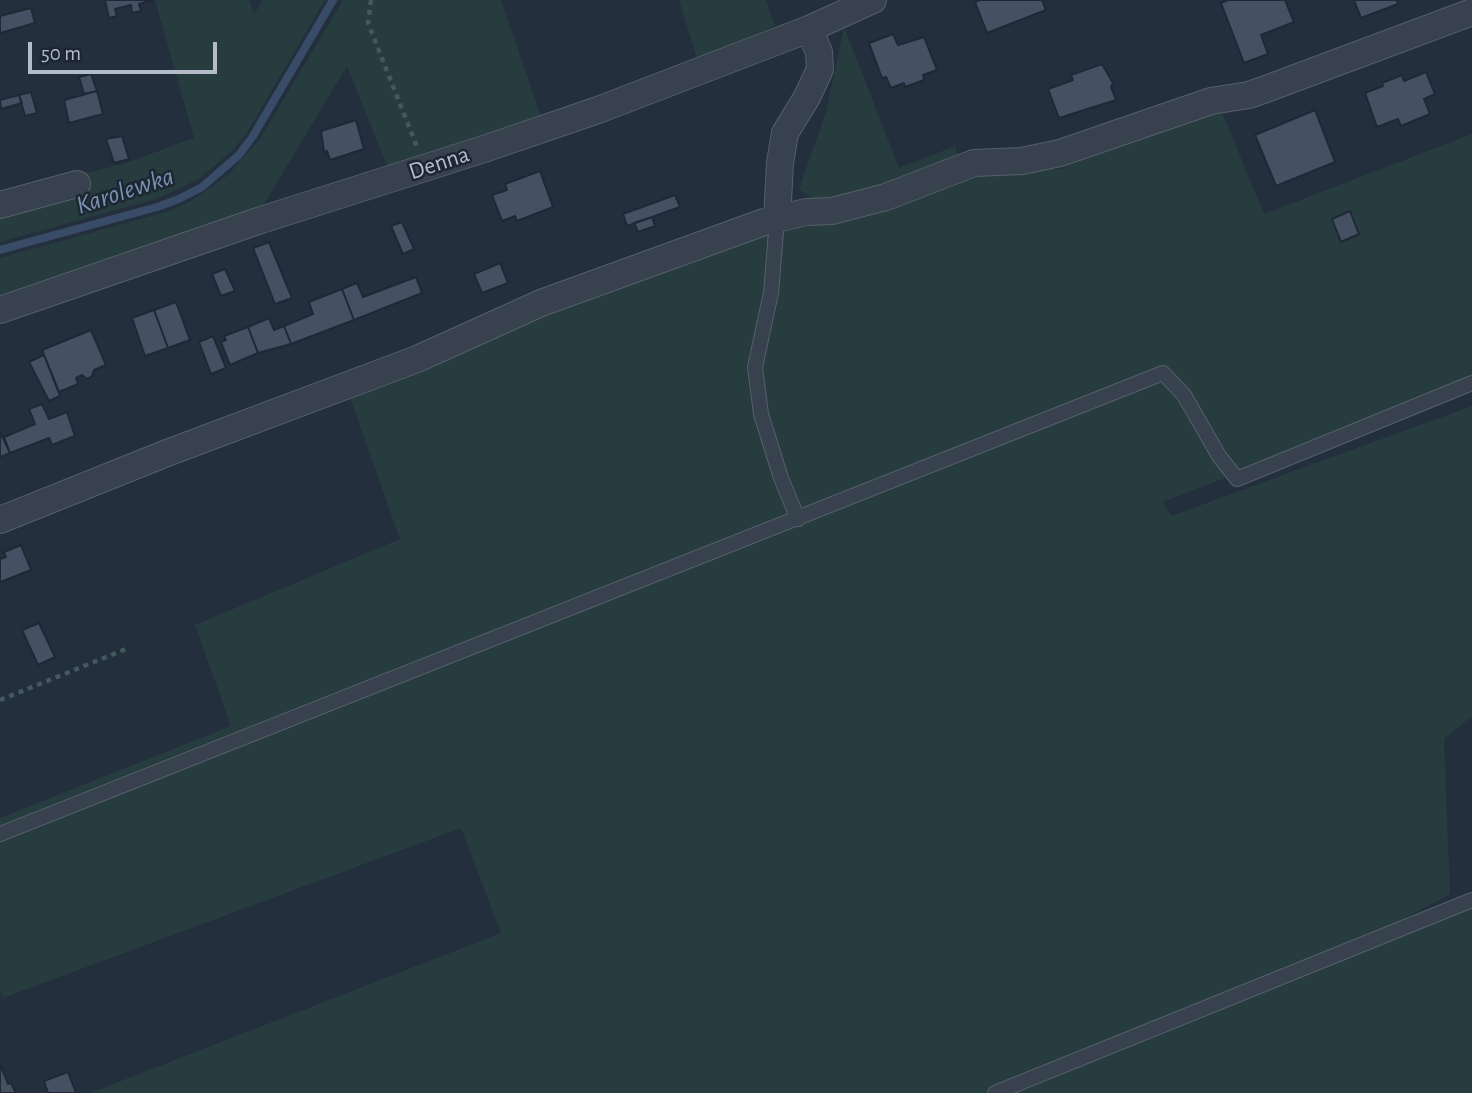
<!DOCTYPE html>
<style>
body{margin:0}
#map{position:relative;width:1472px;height:1093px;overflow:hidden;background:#242f3e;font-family:"Alegreya Sans",sans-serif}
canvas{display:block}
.scale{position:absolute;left:28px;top:42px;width:189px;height:32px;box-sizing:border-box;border:4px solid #b4bcc9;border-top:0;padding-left:9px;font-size:21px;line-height:24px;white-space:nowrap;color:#b4bcc9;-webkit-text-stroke:5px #1d2633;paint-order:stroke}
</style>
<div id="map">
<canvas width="1472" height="1093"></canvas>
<div class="scale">50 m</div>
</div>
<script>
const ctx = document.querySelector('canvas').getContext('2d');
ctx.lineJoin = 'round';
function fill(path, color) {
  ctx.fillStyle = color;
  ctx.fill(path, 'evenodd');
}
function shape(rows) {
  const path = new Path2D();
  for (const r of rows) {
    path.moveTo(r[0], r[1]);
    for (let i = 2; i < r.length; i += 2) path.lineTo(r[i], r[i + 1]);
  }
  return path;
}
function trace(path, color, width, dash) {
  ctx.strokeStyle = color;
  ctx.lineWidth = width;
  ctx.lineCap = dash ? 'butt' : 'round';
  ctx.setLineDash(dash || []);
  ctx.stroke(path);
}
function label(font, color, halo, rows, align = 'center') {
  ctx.font = font + ' "Alegreya Sans",sans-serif';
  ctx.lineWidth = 5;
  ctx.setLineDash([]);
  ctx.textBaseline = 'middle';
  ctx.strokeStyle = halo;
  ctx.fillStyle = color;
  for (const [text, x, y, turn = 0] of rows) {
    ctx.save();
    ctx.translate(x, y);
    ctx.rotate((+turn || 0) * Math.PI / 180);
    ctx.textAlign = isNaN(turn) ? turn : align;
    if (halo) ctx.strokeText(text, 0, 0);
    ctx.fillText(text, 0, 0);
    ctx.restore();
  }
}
fill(shape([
 [155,0,249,0,254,14,263,0,325,0,248,131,234,149,199,179,156,199,0,242,0,195,126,163,194,138],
 [343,0,501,0,541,117,388,168,347,66,260,211,0,300,0,258,166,212,191,201,228,175,260,139],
 [679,0,766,0,775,26,697,59],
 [844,27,899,168,955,146,962,174,1030,168,1060,169,1205,113,1221,110,1264,214,1472,134,1472,382,1163,502,1171,516,1472,406,1472,716,1444,739,1450,894,1284,983,1472,907,1472,1093,90,1093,501,933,461,828,3,998,0,990,0,818,231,726,195,625,400,539,342,375,753,239,795,229,811,198,799,189,826,112]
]), '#263c3f');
trace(shape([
 [0,250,157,207,179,199,202,187,239,155,253,136,333,0]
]), '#394c67', 8);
const building = shape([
 [105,0,153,0,139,4,141,11,132,13,131,5,115,9,117,16,109,18,105,0],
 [980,0,1042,0,1046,10,987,33,975,2,980,0],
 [1228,0,1285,0,1294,22,1261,35,1268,54,1244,63,1221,3,1228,0],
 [1354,0,1397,0,1398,4,1361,18,1354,0],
 [31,8,35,23,0,33,0,16,31,8],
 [893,34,898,45,924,37,937,70,923,75,924,80,905,87,904,83,891,88,886,77,882,78,869,43,893,34],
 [1102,64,1113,83,1111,87,1116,100,1059,118,1048,89,1073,80,1071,75,1102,64],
 [1426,72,1435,94,1424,99,1430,114,1401,126,1398,119,1377,127,1365,93,1383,86,1382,83,1402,75,1404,81,1426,72],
 [91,74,97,91,84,94,79,77,91,74],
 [97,91,103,114,69,123,64,100,97,91],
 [31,92,37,113,25,116,19,95,31,92],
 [19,95,22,103,1,109,0,100,19,95],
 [1315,110,1335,162,1276,186,1255,135,1315,110],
 [356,120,364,149,330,160,327,151,324,152,321,131,356,120],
 [122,136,129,159,114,163,106,139,122,136],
 [540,171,553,207,517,221,515,216,502,221,492,195,507,190,505,184,540,171],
 [675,195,680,207,627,226,623,214,675,195],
 [1350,211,1359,234,1341,242,1332,219,1350,211],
 [652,217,655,226,638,232,634,223,652,217],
 [402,222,414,249,403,254,391,226,402,222],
 [269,242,292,298,275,304,253,248,269,242],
 [500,263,508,283,482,293,474,274,500,263],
 [225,269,235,291,221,296,212,274,225,269],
 [416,277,422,293,354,320,342,289,357,283,363,297,416,277],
 [342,289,354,320,291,344,284,326,313,314,309,302,342,289],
 [176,302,190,340,168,348,154,310,176,302],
 [154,310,168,348,145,356,132,318,154,310],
 [269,318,274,330,284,326,291,344,258,353,248,327,269,318],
 [248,327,258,353,230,365,221,342,226,340,224,336,248,327],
 [91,330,106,365,94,370,92,376,87,379,82,375,76,378,78,384,59,392,42,350,91,330],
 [213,336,226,368,211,374,199,342,213,336],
 [44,355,60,396,49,401,29,362,44,355],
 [42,404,49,419,67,412,75,436,52,445,49,438,10,453,4,437,35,424,29,409,42,404],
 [0,432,10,453,0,457,0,432],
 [21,545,31,570,0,582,0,559,6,557,4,552,21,545],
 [39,623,55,657,38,665,22,630,39,623],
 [0,1064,8,1084,11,1083,16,1093,0,1093,0,1064],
 [68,1072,76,1093,48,1093,44,1081,68,1072]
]);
fill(building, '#455162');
trace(building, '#1f2835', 2);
const service = shape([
 [777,219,771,293,755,367,761,414,781,478,798,519],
 [0,834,1163,373,1184,395,1219,456,1237,479,1472,383],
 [995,1093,1472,900]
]);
const minor = shape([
 [0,205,77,184],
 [777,219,780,163,785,133,807,97,820,69,819,52,809,29],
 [0,310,261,220,484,149,598,110,809,29,873,0],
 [0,520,167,453,417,359,541,303,764,222,806,212,832,211,886,197,974,163,1022,161,1060,153,1211,101,1249,95,1266,89,1472,12]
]);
trace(service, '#565f6c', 16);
trace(minor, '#565f6c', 28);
trace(shape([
 [371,0,368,23,417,147],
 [0,700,126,649]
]), '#44595c', 4.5, [5, 5]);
trace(service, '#38414e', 14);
trace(minor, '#38414e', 26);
label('24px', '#b4bcc9', '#1d2633', [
 ["Denna",439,163,-18]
]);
label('italic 26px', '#7c92b1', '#1d2633', [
 ["Karolewka",125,191,-18]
]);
</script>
